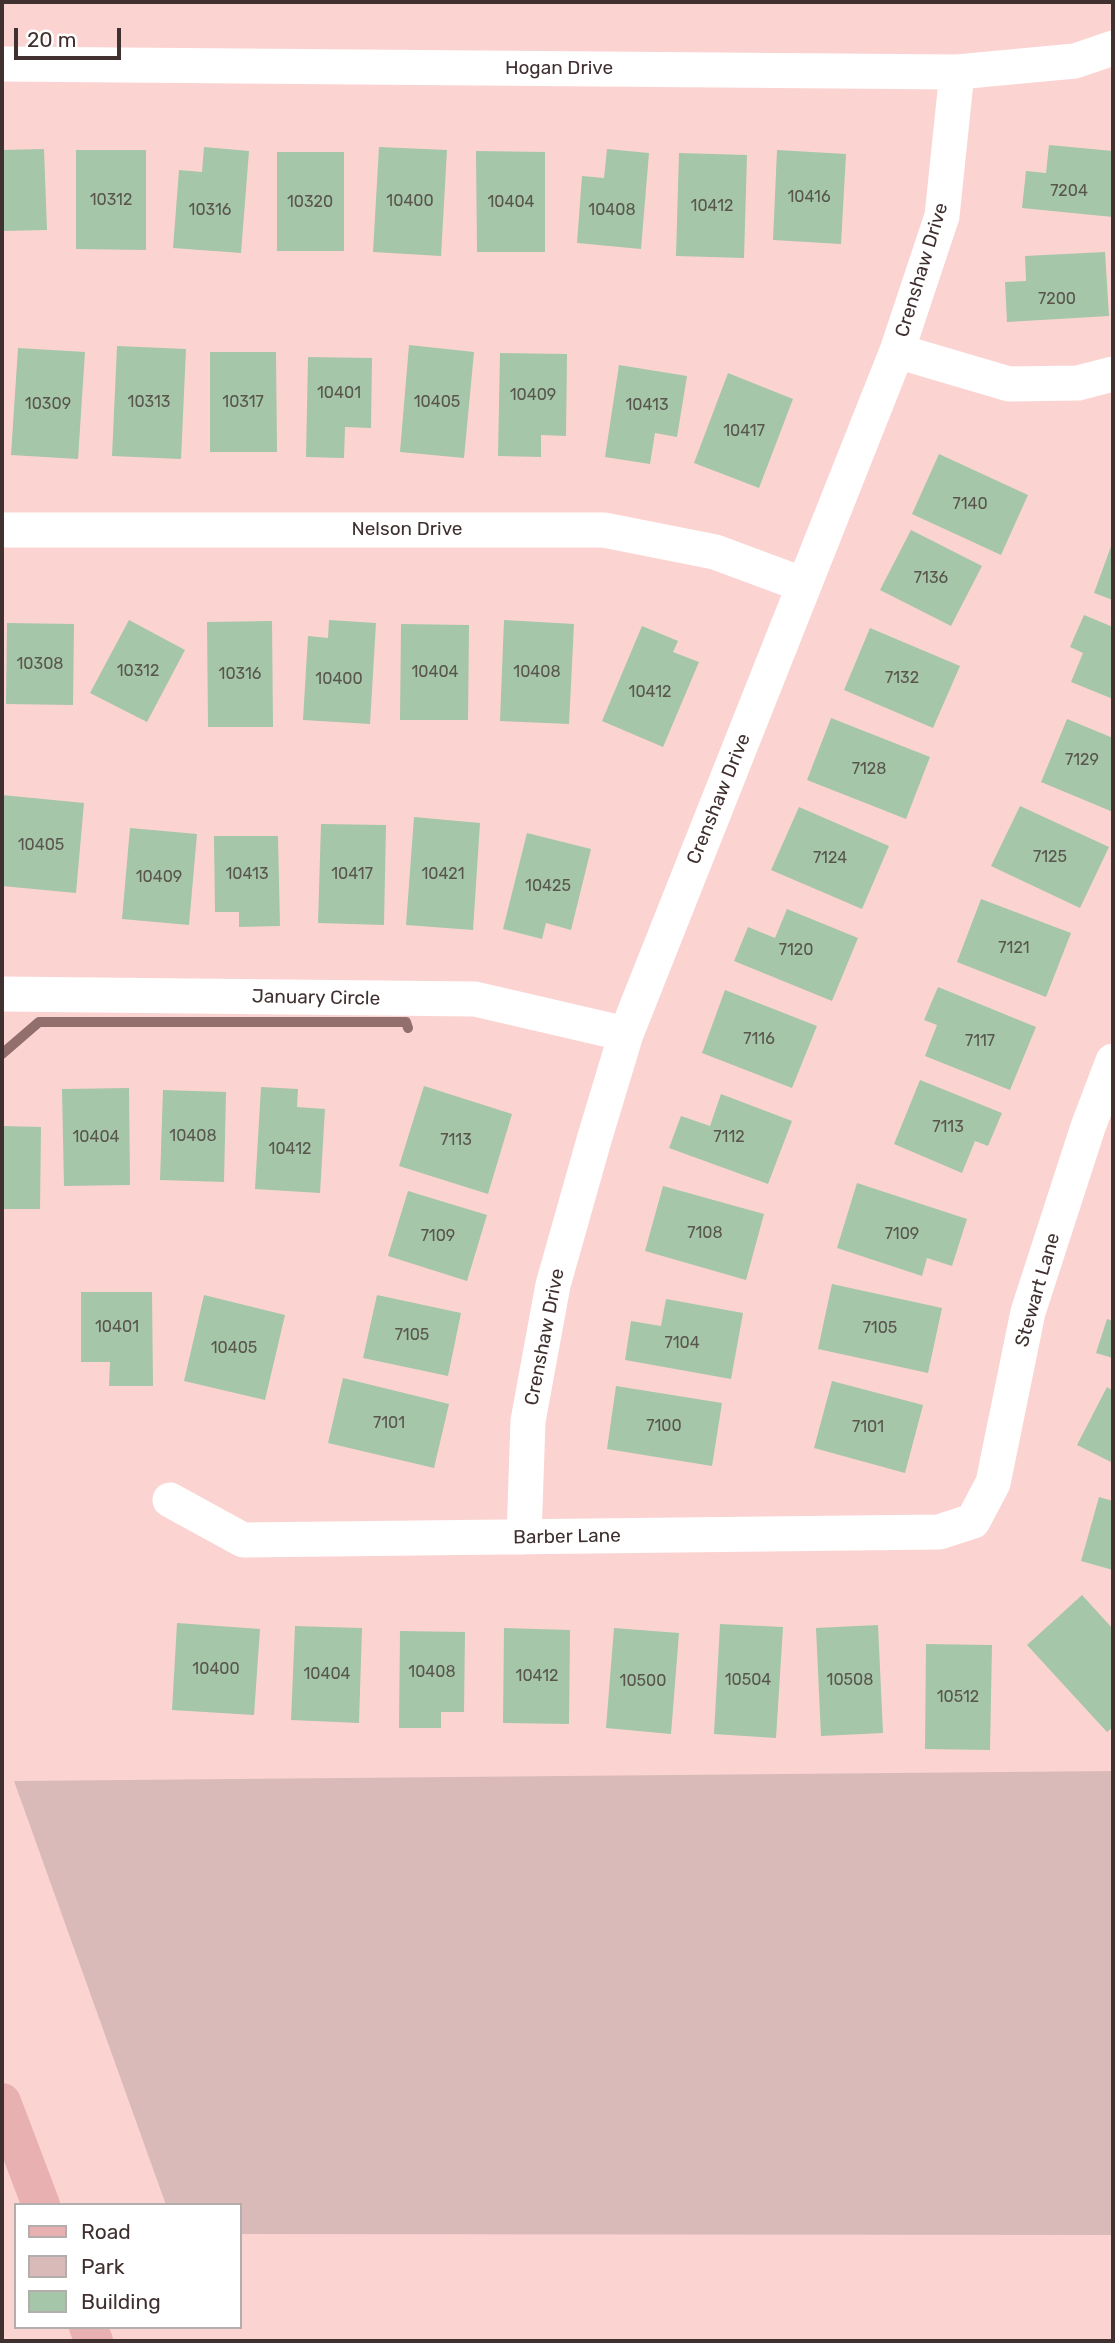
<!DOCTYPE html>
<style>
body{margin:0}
#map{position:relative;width:1115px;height:2343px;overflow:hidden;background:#fbd4d2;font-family:Rubik,sans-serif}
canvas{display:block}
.frame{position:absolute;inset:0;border:4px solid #403130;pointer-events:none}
.legend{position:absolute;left:14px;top:2203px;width:228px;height:126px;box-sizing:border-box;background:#fff;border:2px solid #b3adac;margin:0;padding:9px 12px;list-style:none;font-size:21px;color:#403130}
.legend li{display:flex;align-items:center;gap:14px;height:35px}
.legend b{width:35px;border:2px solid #b3adac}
.scale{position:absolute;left:14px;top:28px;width:107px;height:32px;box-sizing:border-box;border:4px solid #403130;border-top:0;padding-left:9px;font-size:21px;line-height:24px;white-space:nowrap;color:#403130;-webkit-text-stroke:5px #fff;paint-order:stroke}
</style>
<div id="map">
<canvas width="1115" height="2343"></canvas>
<div class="frame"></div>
<ul class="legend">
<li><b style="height:9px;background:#e8b0b0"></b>Road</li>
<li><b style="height:19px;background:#d9bab8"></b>Park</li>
<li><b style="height:19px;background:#a5c6a8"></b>Building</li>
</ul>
<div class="scale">20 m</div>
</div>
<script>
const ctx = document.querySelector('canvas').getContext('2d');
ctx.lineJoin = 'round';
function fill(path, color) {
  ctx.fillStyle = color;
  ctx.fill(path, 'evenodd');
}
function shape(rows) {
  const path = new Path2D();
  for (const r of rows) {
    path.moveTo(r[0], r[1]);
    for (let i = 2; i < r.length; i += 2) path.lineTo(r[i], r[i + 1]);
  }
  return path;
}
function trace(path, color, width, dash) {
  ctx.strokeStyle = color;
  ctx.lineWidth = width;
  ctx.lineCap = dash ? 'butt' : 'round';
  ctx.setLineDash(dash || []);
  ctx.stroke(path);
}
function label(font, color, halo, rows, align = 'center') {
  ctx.font = font + ' Rubik,sans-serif';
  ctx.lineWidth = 5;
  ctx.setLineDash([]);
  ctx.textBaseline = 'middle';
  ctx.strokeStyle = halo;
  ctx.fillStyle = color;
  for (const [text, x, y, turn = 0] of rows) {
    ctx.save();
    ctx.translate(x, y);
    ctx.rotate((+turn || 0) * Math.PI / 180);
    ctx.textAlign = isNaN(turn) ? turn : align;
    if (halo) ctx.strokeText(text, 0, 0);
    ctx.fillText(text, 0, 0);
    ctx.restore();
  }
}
fill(shape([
 [1113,1771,1113,2235,240,2234,240,2205,166,2205,14,1781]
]), '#d9bab8');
trace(shape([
 [2,1054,39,1022,406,1022,408,1028]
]), '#926e6d', 10);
fill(shape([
 [1049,145,1113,151,1113,217,1022,208,1026,171,1046,173],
 [204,147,249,151,241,253,173,248,179,170,202,172],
 [379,147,447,150,441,256,373,252],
 [44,149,47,230,2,231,2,150],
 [607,149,649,153,641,249,577,243,582,176,604,178],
 [76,150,146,150,146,250,76,249],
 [777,150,846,154,841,244,773,240],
 [476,151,545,152,545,252,477,252],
 [277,152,344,152,344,251,277,251],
 [679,153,747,155,744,258,676,256],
 [1105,252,1109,316,1007,322,1005,282,1026,281,1025,256],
 [409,345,474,352,464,458,400,452],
 [117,346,186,349,181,459,112,456],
 [18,348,85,352,78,459,11,455],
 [210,352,276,352,277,452,210,452],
 [500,353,567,354,566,436,541,435,541,457,498,456],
 [308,357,372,358,371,428,345,427,344,458,306,457],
 [619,365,687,376,677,437,655,433,650,464,605,457],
 [728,373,793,399,759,488,694,463],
 [939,454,1028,495,1001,555,912,514],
 [911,530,982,566,951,626,880,590],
 [1113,541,1113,600,1094,593],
 [1084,615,1113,627,1113,699,1071,682,1083,653,1070,647],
 [129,620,185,650,147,722,90,693],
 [329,620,376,623,370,724,303,720,308,636,328,638],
 [504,620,574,624,569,724,500,721],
 [272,621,273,727,208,727,207,622],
 [7,623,74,624,73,705,6,704],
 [401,624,469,625,468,720,400,720],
 [642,626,678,641,673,652,699,662,663,747,602,721],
 [870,628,960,666,933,728,844,690],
 [831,718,930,757,906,819,807,780],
 [1067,719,1113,738,1113,812,1041,782],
 [2,795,84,803,76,893,2,886],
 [1020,806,1109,847,1080,908,991,866],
 [799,807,889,846,862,909,771,870],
 [414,817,480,823,473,930,406,925],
 [321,824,386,825,384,925,318,923],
 [130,828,197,834,189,925,122,919],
 [527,833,591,849,571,930,546,923,542,939,503,929],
 [214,836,278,836,280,926,239,927,239,912,215,912],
 [981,899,1071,933,1046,997,957,962],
 [787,909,858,938,832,1001,734,961,748,927,775,938],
 [938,987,1036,1027,1010,1090,925,1056,937,1025,924,1020],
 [725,990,817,1026,792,1088,702,1053],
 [920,1080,1002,1113,988,1146,975,1141,962,1173,894,1144],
 [424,1086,512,1114,488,1194,399,1166],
 [261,1087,298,1089,297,1107,325,1109,320,1193,255,1189],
 [129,1088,130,1185,64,1186,62,1089],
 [163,1090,226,1092,224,1182,160,1180],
 [721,1094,792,1121,768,1184,669,1148,681,1116,710,1126],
 [2,1126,41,1127,40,1209,2,1209],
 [857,1183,967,1219,952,1266,927,1258,922,1276,837,1248],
 [663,1186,764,1214,746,1280,645,1251],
 [408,1191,487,1215,467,1281,388,1256],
 [832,1284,942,1308,928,1373,818,1349],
 [81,1292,152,1292,153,1386,109,1386,110,1362,81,1362],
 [204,1295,285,1315,265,1400,184,1381],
 [377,1295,461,1313,448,1376,363,1358],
 [666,1299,743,1313,731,1379,625,1360,631,1321,661,1326],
 [1107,1319,1113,1321,1113,1358,1096,1353],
 [343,1378,449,1404,434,1468,328,1443],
 [832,1381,923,1405,905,1473,814,1448],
 [616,1386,722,1403,712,1466,607,1449],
 [1107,1387,1113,1391,1113,1463,1077,1445],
 [1099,1497,1113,1501,1113,1570,1081,1561],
 [1082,1595,1113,1629,1113,1727,1107,1732,1027,1645],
 [177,1623,260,1629,254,1715,172,1710],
 [720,1624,783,1627,776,1738,714,1734],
 [878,1625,883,1733,821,1736,816,1628],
 [295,1626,362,1628,359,1723,291,1720],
 [504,1628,570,1630,569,1724,503,1723],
 [614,1628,679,1633,671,1734,606,1728],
 [400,1631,465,1632,464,1712,441,1712,441,1728,399,1728],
 [926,1644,992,1645,990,1750,925,1749]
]), '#a5c6a8');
trace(shape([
 [2,64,957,72,1075,61,1113,48],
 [897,351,1009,384,1078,383,1113,374],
 [2,530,604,530,715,552,804,585],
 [2,994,475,999,626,1034],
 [170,1500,243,1540,939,1532,973,1521,993,1483,1028,1312,1088,1127,1113,1061],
 [524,1537,528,1421,553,1285,594,1140,626,1034,897,351,942,216,957,72]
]), '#fff', 35);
trace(shape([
 [2,2102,41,2205],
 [88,2327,94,2341]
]), '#e8b0b0', 38);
label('16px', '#59564e', null, [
 ["7204",1069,191],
 ["10416",809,197],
 ["10312",111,200],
 ["10400",410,201],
 ["10320",310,202],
 ["10404",511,202],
 ["10412",712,206],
 ["10316",210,210],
 ["10408",612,210],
 ["7200",1057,299],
 ["10401",339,393],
 ["10409",533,395],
 ["10313",149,402],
 ["10317",243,402],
 ["10405",437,402],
 ["10309",48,404],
 ["10413",647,405],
 ["10417",744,431],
 ["7140",970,504],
 ["7136",931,578],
 ["10308",40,664],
 ["10312",138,671],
 ["10404",435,672],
 ["10408",537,672],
 ["10316",240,674],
 ["7132",902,678],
 ["10400",339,679],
 ["10412",650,692],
 ["7129",1082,760],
 ["7128",869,769],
 ["10405",41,845],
 ["7125",1050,857],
 ["7124",830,858],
 ["10413",247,874],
 ["10417",352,874],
 ["10421",443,874],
 ["10409",159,877],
 ["10425",548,886],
 ["7121",1014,948],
 ["7120",796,950],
 ["7116",759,1039],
 ["7117",980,1041],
 ["7113",948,1127],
 ["10408",193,1136],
 ["10404",96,1137],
 ["7112",729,1137],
 ["7113",456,1140],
 ["10412",290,1149],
 ["7108",705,1233],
 ["7109",902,1234],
 ["7109",438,1236],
 ["10401",117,1327],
 ["7105",880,1328],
 ["7105",412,1335],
 ["7104",682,1343],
 ["10405",234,1348],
 ["7101",389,1423],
 ["7100",664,1426],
 ["7101",868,1427],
 ["10400",216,1669],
 ["10408",432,1672],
 ["10404",327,1674],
 ["10412",537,1676],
 ["10504",748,1680],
 ["10508",850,1680],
 ["10500",643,1681],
 ["10512",958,1697]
]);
label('19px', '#403130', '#fff', [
 ["Hogan Drive",559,69],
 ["Crenshaw Drive",922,270,-73],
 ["Nelson Drive",407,530],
 ["Crenshaw Drive",719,799,-68],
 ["January Circle",316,998,1],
 ["Stewart Lane",1038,1290,-74],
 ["Crenshaw Drive",545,1337,-79],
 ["Barber Lane",567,1537,-1]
]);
</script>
